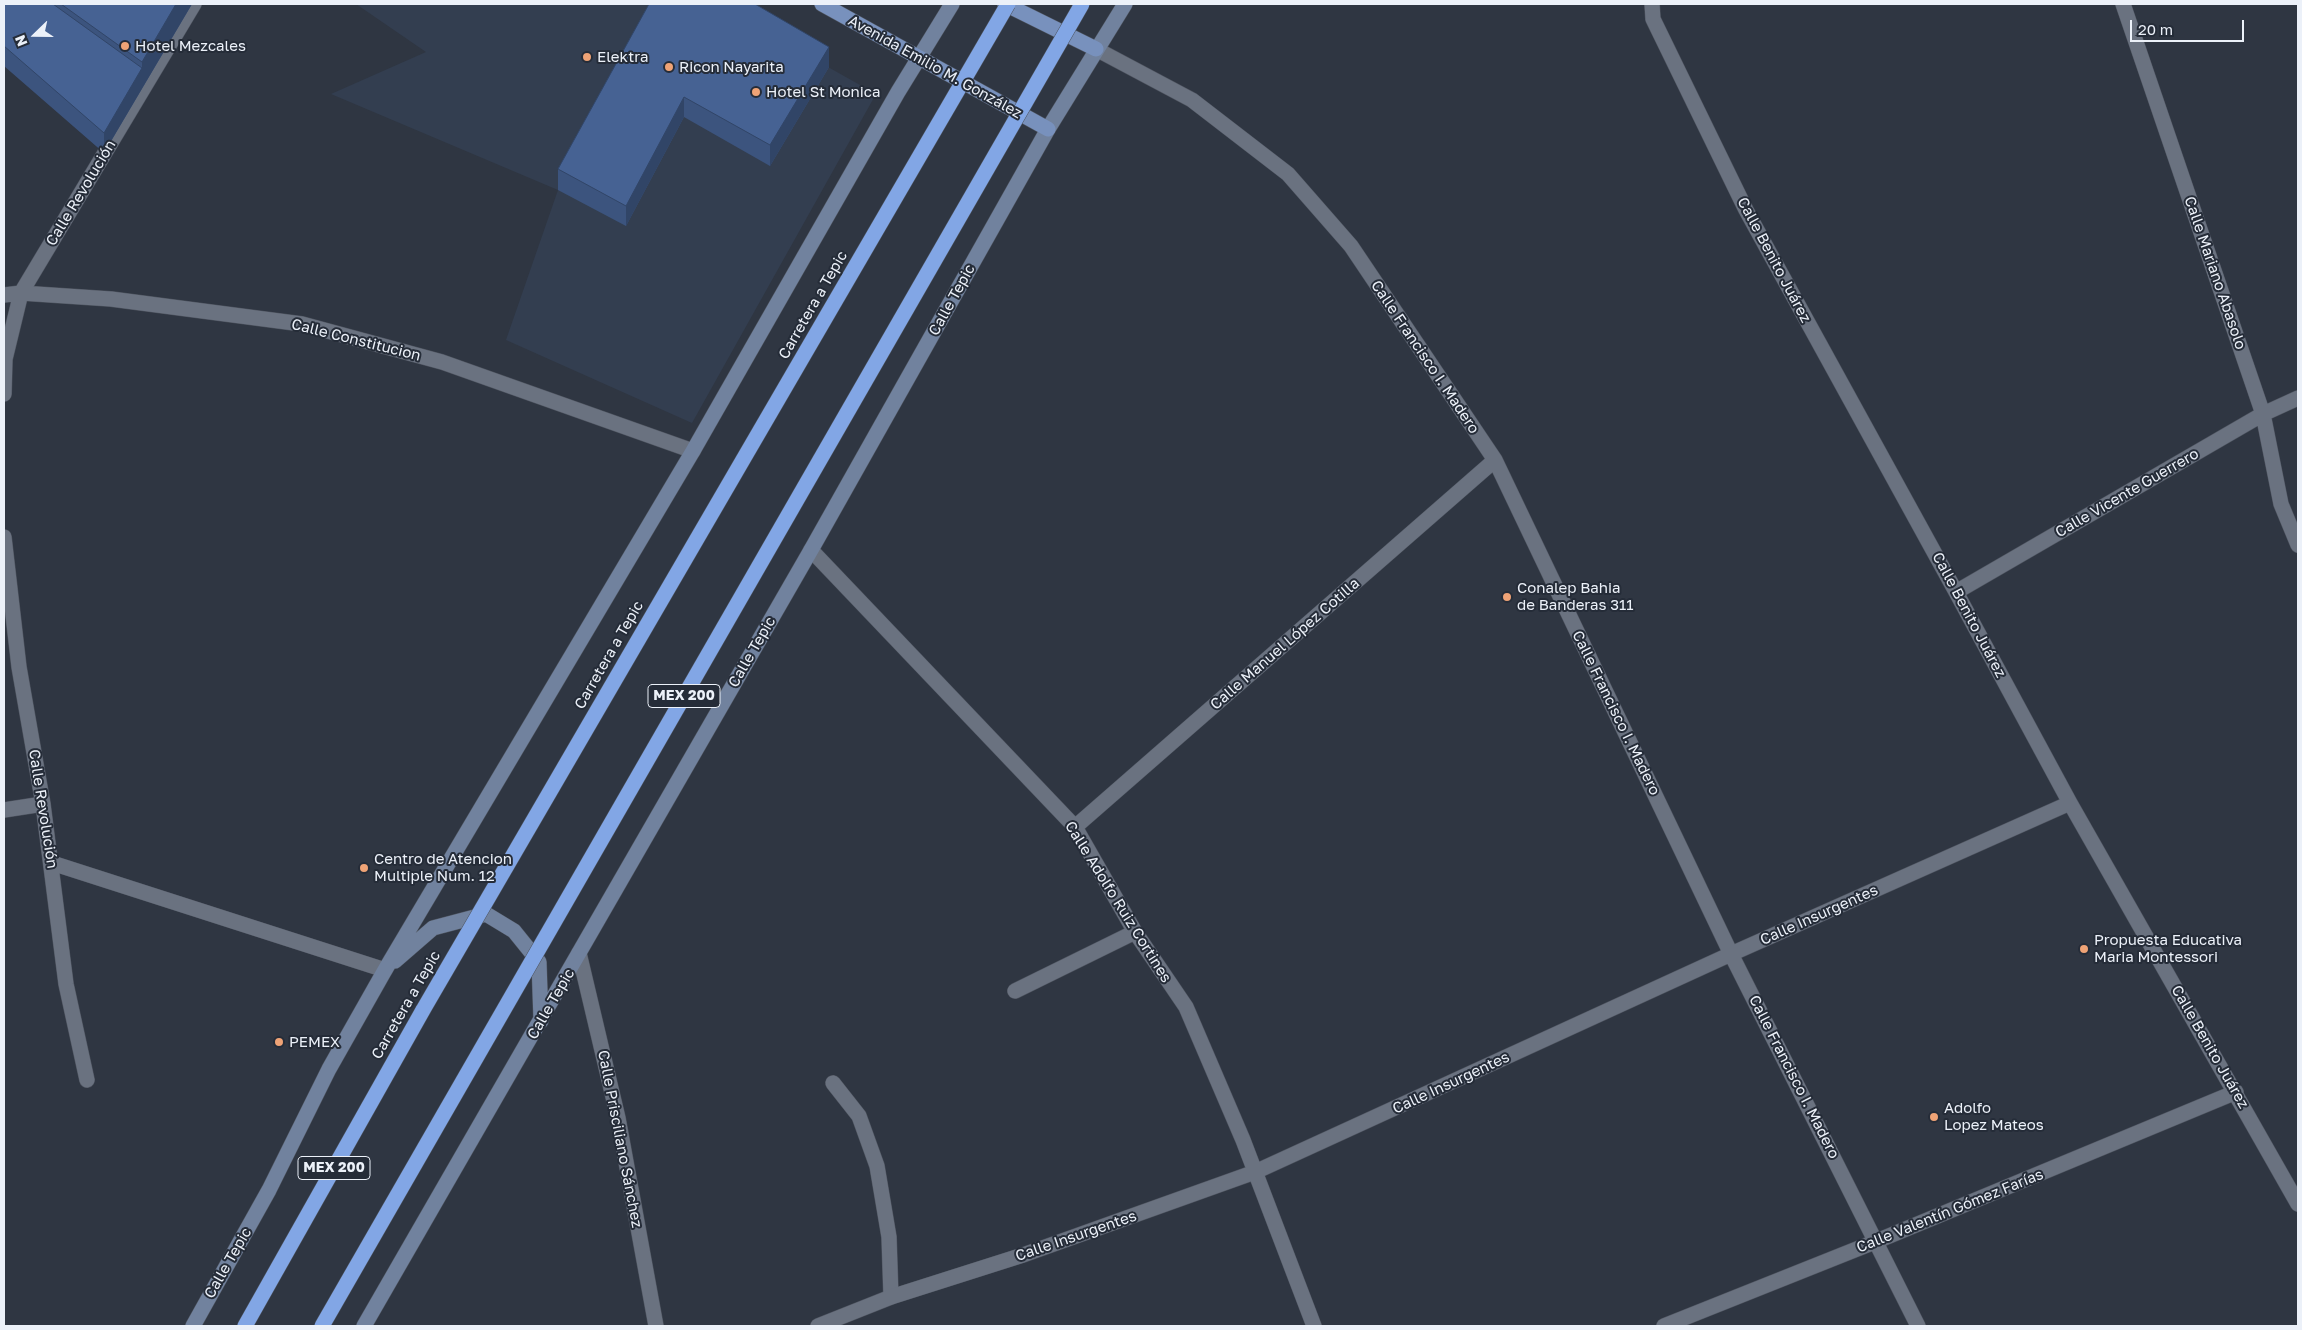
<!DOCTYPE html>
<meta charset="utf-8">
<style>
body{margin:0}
#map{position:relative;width:2302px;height:1330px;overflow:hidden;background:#2f3642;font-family:"Golos Text",sans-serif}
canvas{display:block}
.frame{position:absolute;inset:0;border:5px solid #ecf1f9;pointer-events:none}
.north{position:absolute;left:10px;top:10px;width:50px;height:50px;-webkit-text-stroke:4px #252c38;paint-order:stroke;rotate:248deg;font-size:14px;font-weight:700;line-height:20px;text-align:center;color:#ecf1f9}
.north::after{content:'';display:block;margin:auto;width:18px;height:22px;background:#ecf1f9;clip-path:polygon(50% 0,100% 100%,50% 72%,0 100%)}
.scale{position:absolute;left:2130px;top:20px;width:114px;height:22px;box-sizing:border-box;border:2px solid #ecf1f9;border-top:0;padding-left:6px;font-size:15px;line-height:18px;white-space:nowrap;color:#ecf1f9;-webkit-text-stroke:4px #252c38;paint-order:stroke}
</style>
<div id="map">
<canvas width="2302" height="1330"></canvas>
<div class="frame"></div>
<div class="north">N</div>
<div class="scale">20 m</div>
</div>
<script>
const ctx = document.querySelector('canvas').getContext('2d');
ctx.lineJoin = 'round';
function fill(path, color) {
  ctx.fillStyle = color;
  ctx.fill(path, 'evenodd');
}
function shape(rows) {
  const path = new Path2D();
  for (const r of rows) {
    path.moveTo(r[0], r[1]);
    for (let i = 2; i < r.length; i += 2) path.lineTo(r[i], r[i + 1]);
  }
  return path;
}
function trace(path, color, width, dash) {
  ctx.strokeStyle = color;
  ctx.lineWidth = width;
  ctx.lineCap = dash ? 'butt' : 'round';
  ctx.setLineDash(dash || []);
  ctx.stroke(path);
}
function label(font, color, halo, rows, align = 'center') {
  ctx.font = font + ' "Golos Text",sans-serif';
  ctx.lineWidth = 4;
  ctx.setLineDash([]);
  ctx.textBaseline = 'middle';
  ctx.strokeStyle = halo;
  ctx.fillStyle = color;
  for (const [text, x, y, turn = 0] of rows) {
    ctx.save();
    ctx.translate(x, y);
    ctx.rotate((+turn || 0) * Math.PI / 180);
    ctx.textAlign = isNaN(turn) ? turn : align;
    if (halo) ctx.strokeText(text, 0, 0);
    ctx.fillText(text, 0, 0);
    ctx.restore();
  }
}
fill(shape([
 [356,4,716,4,876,94,692,423,506,340,558,190,331,94,426,52]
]), '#333e50');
const lane = shape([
 [833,1083,859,1116,877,1166,889,1237,891,1297]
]);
const street = shape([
 [1652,4,1653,19,1746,210,1956,592,2070,803,2298,1204],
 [2123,4,2263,414,2281,504,2298,545],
 [1096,49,1192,100,1288,174,1351,246,1495,460,1731,954,1918,1326],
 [4,295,21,293,111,299,302,324,442,362,693,451],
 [4,394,5,359,21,293,194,4],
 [4,537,19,667,43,804,66,984,87,1080],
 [811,550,1075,827,1135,932,1186,1007,1243,1140,1314,1326],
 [1956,592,2263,414,2298,398],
 [4,810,43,804],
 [1075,827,1495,460],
 [52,863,385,970],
 [579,953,618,1118,656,1326],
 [1015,991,1135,932],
 [818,1326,891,1297,1023,1255,1255,1172,1731,954,2070,803],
 [1664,1326,1877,1241,2236,1092]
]);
const secondary = shape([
 [395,961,433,928,486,914,514,931,539,962,541,1021],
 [193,1326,269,1190,329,1069,385,970,693,451,898,92,952,4],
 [364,1326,811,550,1048,129,1125,4]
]);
const primary = shape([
 [822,4,1048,129],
 [1005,4,1096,49]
]);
const highway = shape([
 [245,1326,423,1010]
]);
trace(lane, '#4e545f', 16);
trace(street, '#4e545f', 16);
trace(secondary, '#4e545f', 16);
trace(primary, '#4e545f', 16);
trace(highway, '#4e545f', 16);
trace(lane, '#6a7280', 15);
trace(street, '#6a7280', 15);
trace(secondary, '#71829e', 15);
trace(primary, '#7891bd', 15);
trace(highway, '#82a6e5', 15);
const highwayBridge = shape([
 [423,1010,1008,4],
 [322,1326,1082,4]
]);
trace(highwayBridge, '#4e545f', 16, []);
trace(highwayBridge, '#82a6e5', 15);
fill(shape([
 [4,4,192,4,104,153,4,66],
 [649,4,829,67,770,166,684,117,626,226,558,190,558,169]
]), '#3c547e');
fill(shape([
 [176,4,192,4,104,153,104,133,142,68,142,62],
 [829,47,829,67,770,166,770,145],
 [684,97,684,117,626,226,626,206]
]), '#314567');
const building = shape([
 [4,4,53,4,142,68,104,133,4,46,4,4],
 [61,4,176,4,142,62,61,4],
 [649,4,755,4,829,47,770,145,684,97,626,206,558,169,649,4]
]);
fill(building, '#466293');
trace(building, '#314567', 1);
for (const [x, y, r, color] of [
 [125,46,5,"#efa376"],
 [587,57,5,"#efa376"],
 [669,67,5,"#efa376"],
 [756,92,5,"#efa376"],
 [1507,597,5,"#efa376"],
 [364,868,5,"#efa376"],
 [2084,949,5,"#efa376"],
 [279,1042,5,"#efa376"],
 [1934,1117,5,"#efa376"]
]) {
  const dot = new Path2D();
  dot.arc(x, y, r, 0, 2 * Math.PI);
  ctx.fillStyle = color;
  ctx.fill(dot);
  trace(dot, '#252c38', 2);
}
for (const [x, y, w] of [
 [684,696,72],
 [334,1168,72]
]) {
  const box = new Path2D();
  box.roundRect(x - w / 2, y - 11.5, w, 23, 4);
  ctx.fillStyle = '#252c38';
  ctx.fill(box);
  trace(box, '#ecf1f9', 1);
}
label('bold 14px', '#ecf1f9', null, [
 ["MEX 200",684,696],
 ["MEX 200",334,1168]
]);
label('15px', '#ecf1f9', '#252c38', [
 ["Hotel Mezcales",135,46],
 ["Elektra",597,57],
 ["Ricon Nayarita",679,67],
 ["Hotel St Monica",766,92],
 ["Conalep Bahia",1517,588],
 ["de Banderas 311",1517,605],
 ["Centro de Atencion",374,859],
 ["Multiple Num. 12",374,876],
 ["Propuesta Educativa",2094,940],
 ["Maria Montessori",2094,957],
 ["PEMEX",289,1042],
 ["Adolfo",1944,1108],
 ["Lopez Mateos",1944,1125]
], 'left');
label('15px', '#ecf1f9', '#252c38', [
 ["Avenida Emilio M. González",935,67,29],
 ["Calle Revolución",81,193,-59],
 ["Calle Benito Juárez",1774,260,62],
 ["Calle Mariano Abasolo",2215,273,71],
 ["Calle Tepic",952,300,-61],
 ["Carretera a Tepic",813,305,-60],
 ["Calle Constitucion",356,340,14],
 ["Calle Francisco I. Madero",1425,357,56],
 ["Calle Vicente Guerrero",2127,493,-30],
 ["Calle Benito Juárez",1969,615,62],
 ["Calle Manuel López Cotilla",1285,644,-41],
 ["Calle Tepic",752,652,-60],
 ["Carretera a Tepic",609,655,-60],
 ["Calle Francisco I. Madero",1616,713,64],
 ["Calle Revolución",43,809,81],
 ["Calle Adolfo Ruiz Cortines",1118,902,58],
 ["Calle Insurgentes",1819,915,-24],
 ["Calle Tepic",551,1004,-60],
 ["Carretera a Tepic",406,1005,-60],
 ["Calle Benito Juárez",2210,1047,60],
 ["Calle Francisco I. Madero",1794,1077,63],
 ["Calle Insurgentes",1451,1083,-25],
 ["Calle Prisciliano Sánchez",620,1139,79],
 ["Calle Valentín Gómez Farías",1950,1211,-22],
 ["Calle Insurgentes",1076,1236,-19],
 ["Calle Tepic",228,1263,-60]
]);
</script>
